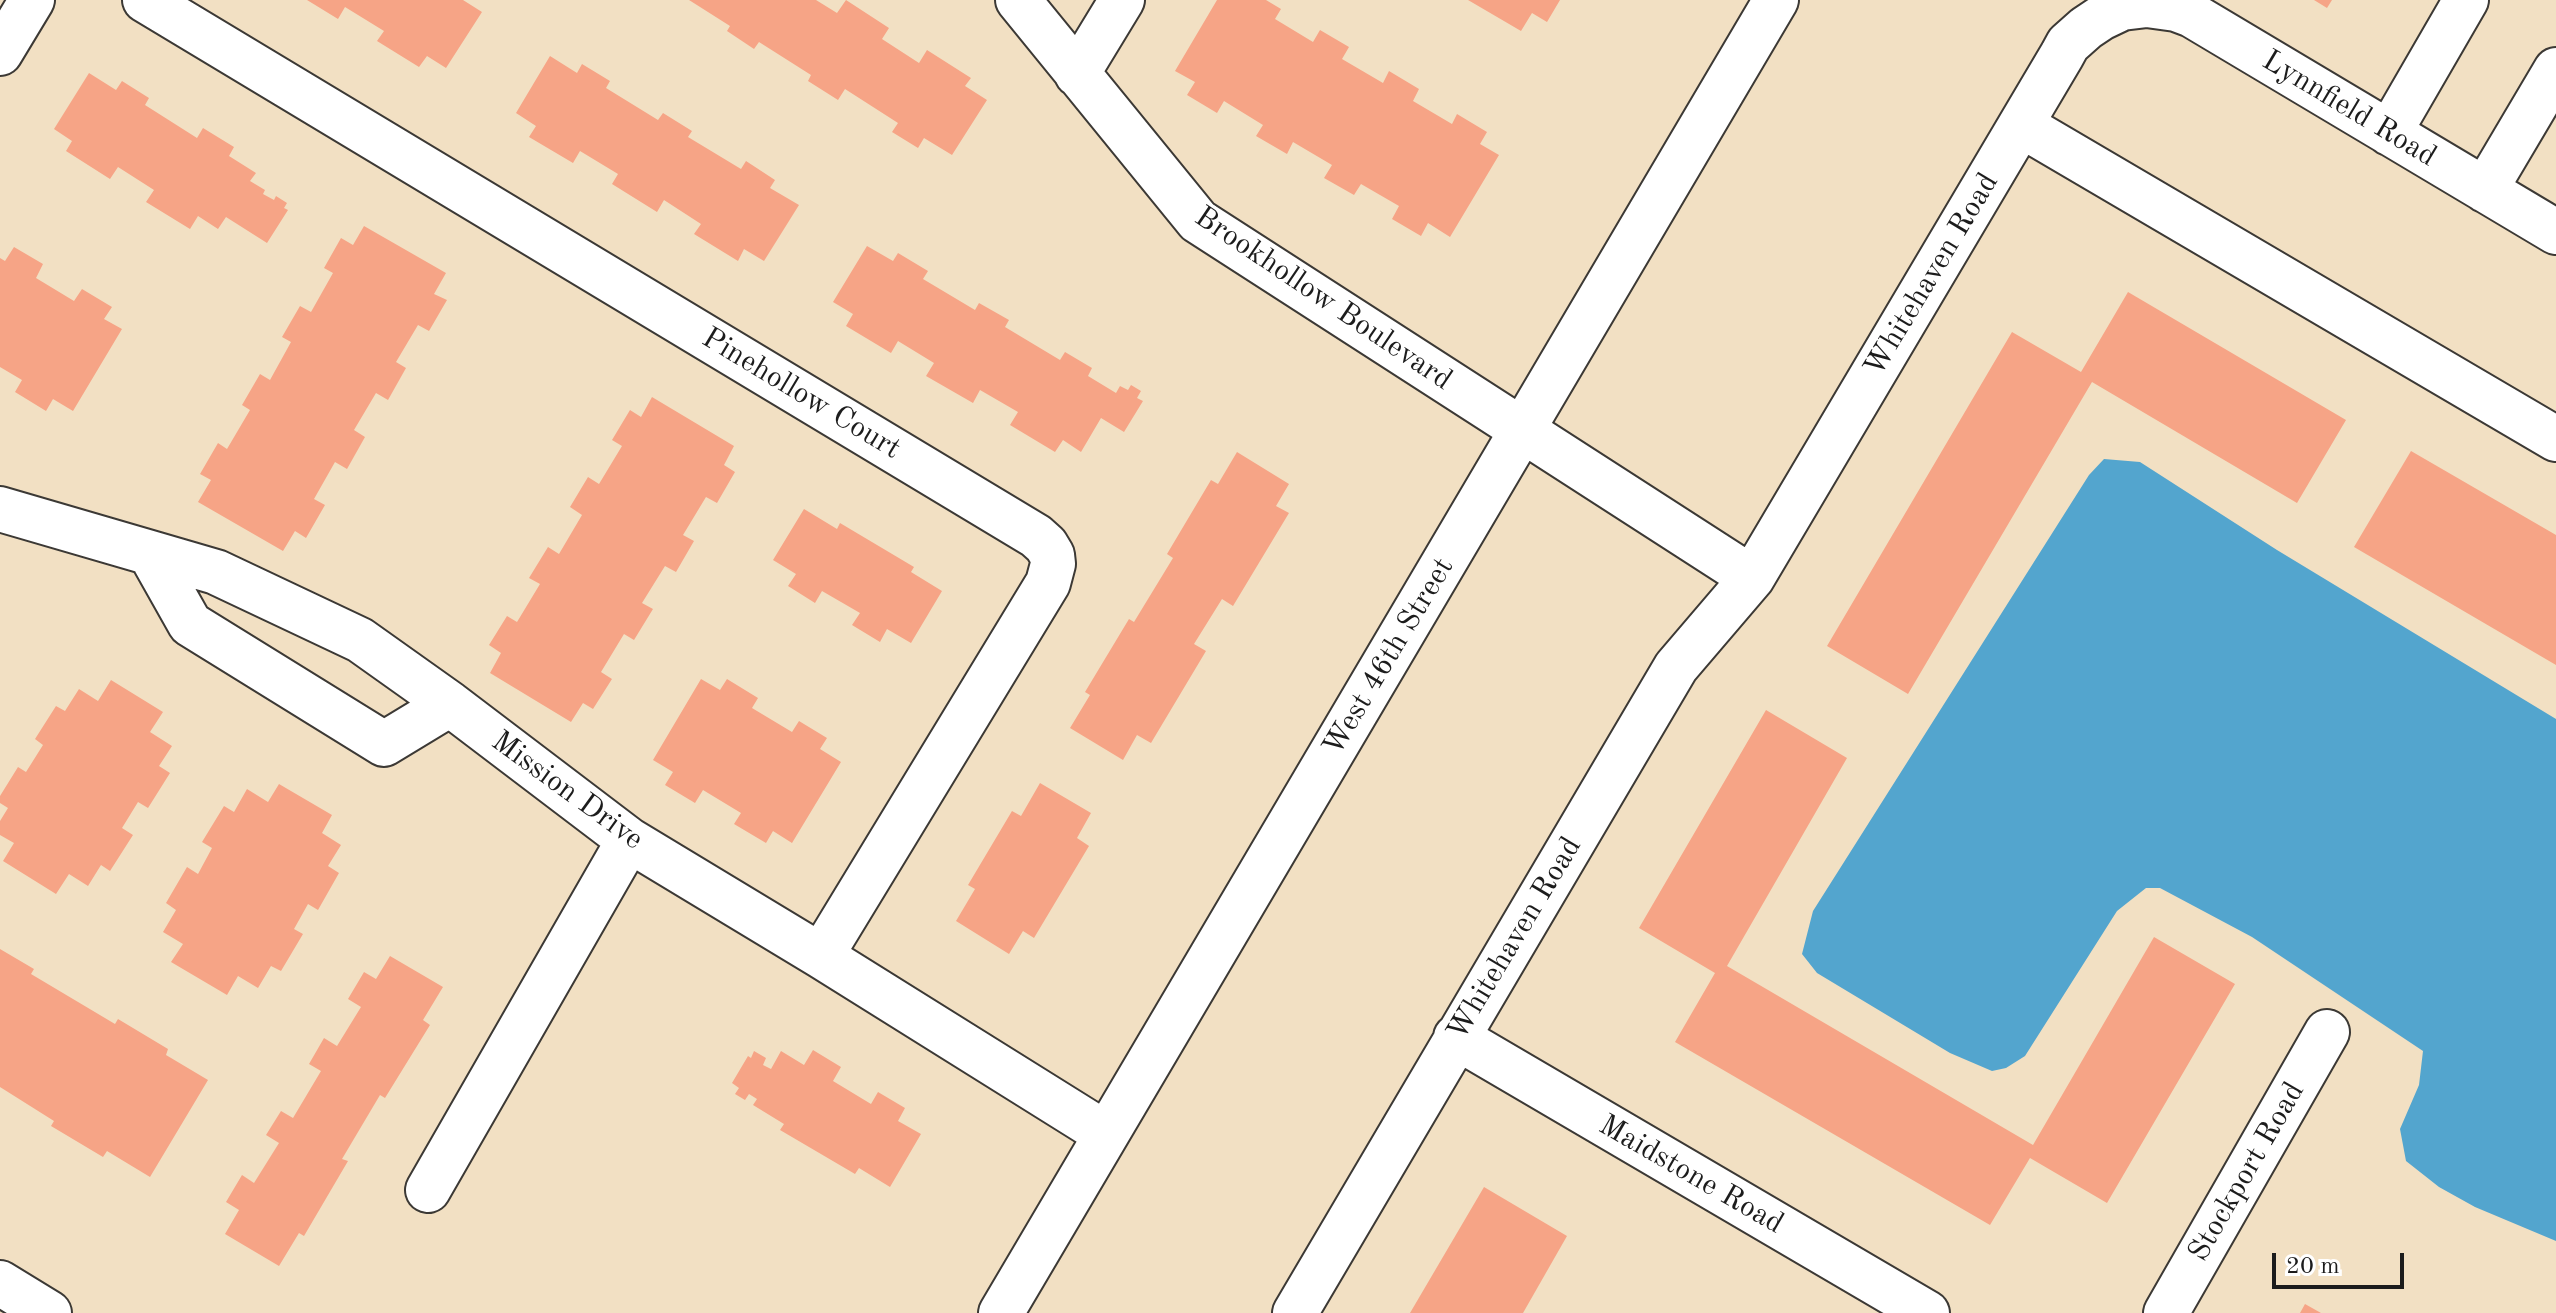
<!DOCTYPE html>
<style>
body{margin:0}
#map{position:relative;width:2556px;height:1313px;overflow:hidden;background:#f2e0c3;font-family:"Old Standard TT",serif}
canvas{display:block}
.scale{position:absolute;left:2272px;top:1253px;width:132px;height:36px;box-sizing:border-box;border:4px solid #1c1c1c;border-top:0;padding-left:10px;font-size:24px;line-height:28px;white-space:nowrap;color:#1c1c1c;-webkit-text-stroke:6px #fff;paint-order:stroke}
</style>
<div id="map">
<canvas width="2556" height="1313"></canvas>
<div class="scale">20 m</div>
</div>
<script>
const ctx = document.querySelector('canvas').getContext('2d');
ctx.lineJoin = 'round';
function fill(path, color) {
  ctx.fillStyle = color;
  ctx.fill(path, 'evenodd');
}
function shape(rows) {
  const path = new Path2D();
  for (const r of rows) {
    path.moveTo(r[0], r[1]);
    for (let i = 2; i < r.length; i += 2) path.lineTo(r[i], r[i + 1]);
  }
  return path;
}
function trace(path, color, width, dash) {
  ctx.strokeStyle = color;
  ctx.lineWidth = width;
  ctx.lineCap = dash ? 'butt' : 'round';
  ctx.setLineDash(dash || []);
  ctx.stroke(path);
}
function label(font, color, halo, rows, align = 'center') {
  ctx.font = font + ' "Old Standard TT",serif';
  ctx.lineWidth = 6;
  ctx.setLineDash([]);
  ctx.textBaseline = 'middle';
  ctx.strokeStyle = halo;
  ctx.fillStyle = color;
  for (const [text, x, y, turn = 0] of rows) {
    ctx.save();
    ctx.translate(x, y);
    ctx.rotate((+turn || 0) * Math.PI / 180);
    ctx.textAlign = isNaN(turn) ? turn : align;
    if (halo) ctx.strokeText(text, 0, 0);
    ctx.fillText(text, 0, 0);
    ctx.restore();
  }
}
fill(shape([
 [2104,459,2140,462,2277,550,2556,719,2556,1241,2475,1207,2439,1187,2406,1161,2400,1129,2419,1085,2423,1051,2252,937,2160,888,2146,888,2117,911,2025,1056,2006,1068,1992,1071,1950,1053,1817,973,1802,954,1813,911,2089,475]
]), '#53a5ce');
fill(shape([
 [307,0,463,0,482,12,446,68,427,56,419,67,377,41,384,31,345,7,338,19],
 [689,0,816,0,837,13,846,0,889,28,882,39,919,63,927,50,971,78,965,86,987,100,952,155,924,138,918,148,892,132,898,123,845,89,838,100,808,81,811,75,759,42,754,49,727,31,730,26],
 [1217,0,1266,0,1281,9,1275,19,1313,42,1320,30,1349,47,1342,59,1383,83,1389,71,1419,89,1413,101,1452,124,1457,114,1487,132,1480,144,1499,155,1450,237,1428,223,1421,236,1392,219,1399,206,1361,184,1354,195,1324,178,1332,165,1293,142,1287,154,1256,136,1263,125,1224,101,1217,113,1187,95,1195,82,1175,71],
 [1468,0,1560,0,1547,22,1532,13,1521,31],
 [2314,0,2332,0,2327,8],
 [550,56,577,73,582,64,610,81,606,88,658,120,663,113,692,131,688,137,741,169,746,161,775,180,770,188,799,205,764,261,744,249,738,261,694,234,701,224,664,200,657,212,612,184,618,174,580,151,573,163,529,137,536,126,516,113],
 [89,73,116,90,122,81,149,98,145,105,197,138,203,128,234,147,229,156,256,173,250,181,265,190,263,194,274,200,276,196,287,203,284,208,288,210,267,243,226,217,218,229,198,216,190,229,146,202,154,190,118,167,110,179,66,151,72,141,54,129],
 [364,226,446,273,434,294,447,300,429,331,418,325,396,362,406,368,388,400,376,393,354,430,365,437,347,469,335,462,314,499,325,505,306,538,295,531,283,551,198,502,211,480,200,474,218,443,227,449,250,410,242,405,260,374,270,380,291,342,282,337,300,306,311,312,333,273,324,268,341,238,353,245],
 [867,246,893,261,898,253,928,271,923,279,975,310,979,303,1009,320,1005,327,1060,360,1065,352,1092,368,1088,376,1116,393,1120,386,1128,390,1131,385,1141,391,1137,398,1143,401,1124,432,1101,418,1081,452,1063,440,1055,452,1010,425,1018,412,980,390,973,403,926,376,934,363,898,341,891,353,846,326,853,314,833,302],
 [14,247,43,264,36,278,74,301,82,289,112,307,104,319,122,329,73,411,53,399,46,411,15,392,22,380,0,367,0,258,5,261],
 [2128,292,2346,420,2297,503,2092,382,1908,694,1827,646,2012,332,2081,372],
 [652,397,734,446,724,465,735,472,717,503,706,497,683,535,694,541,676,572,665,566,642,603,653,609,634,640,624,634,601,672,612,679,593,709,583,703,571,722,490,673,501,653,489,645,507,616,517,622,540,584,529,578,548,547,559,554,582,515,570,507,588,477,599,484,622,446,612,440,630,410,641,417],
 [2411,451,2556,535,2556,665,2354,547],
 [1237,452,1289,484,1276,506,1289,513,1233,606,1222,599,1194,644,1206,651,1151,743,1137,735,1123,760,1070,728,1090,695,1085,692,1129,619,1134,622,1173,558,1167,554,1211,480,1218,484],
 [804,509,837,529,840,523,914,567,911,572,942,591,911,643,887,629,880,642,852,625,860,613,822,591,815,603,788,586,796,574,773,560],
 [701,679,720,690,727,679,758,698,752,708,792,732,799,721,827,738,820,749,841,762,792,843,773,831,766,843,734,824,741,813,703,790,695,803,665,785,673,772,653,760],
 [111,680,163,712,150,732,172,746,159,766,170,773,148,808,138,802,122,828,133,835,110,871,101,865,88,886,69,874,56,894,3,861,14,843,0,835,0,821,8,808,0,803,0,796,18,767,26,772,43,745,35,739,56,706,65,711,79,689,98,701],
 [1766,710,1847,758,1727,966,2033,1145,2154,937,2235,984,2107,1203,2030,1158,1990,1225,1675,1042,1715,973,1639,928],
 [1040,783,1091,813,1077,838,1089,846,1034,938,1023,931,1009,954,956,921,975,889,968,885,1012,811,1021,816],
 [279,784,332,815,322,833,341,845,328,866,339,873,318,910,308,904,294,929,303,934,281,971,271,966,258,988,238,976,227,995,171,962,183,944,163,932,176,910,166,903,187,867,198,874,212,848,202,842,224,806,234,812,247,789,268,802],
 [0,949,34,969,31,974,115,1024,118,1019,168,1049,166,1055,208,1080,150,1177,107,1151,103,1157,51,1126,54,1121,0,1087],
 [390,956,443,987,423,1020,430,1025,385,1098,380,1095,342,1159,348,1161,304,1236,299,1233,279,1266,225,1234,239,1210,226,1202,242,1175,254,1183,279,1143,266,1135,281,1111,293,1118,321,1071,309,1064,324,1038,337,1046,361,1007,348,999,364,972,376,979],
 [813,1050,841,1067,833,1081,871,1104,878,1092,905,1108,898,1121,921,1134,890,1187,859,1168,855,1174,780,1130,784,1124,753,1105,757,1099,749,1094,745,1100,735,1094,739,1088,732,1083,748,1056,751,1058,754,1051,766,1058,763,1065,771,1069,781,1051,804,1065],
 [1484,1187,1567,1236,1523,1313,1410,1313],
 [2305,1304,2321,1313,2300,1313]
]), '#f6a486');
const minor = shape([
 [145,0,1036,536,1046,545,1052,555,1053,564,1048,583,821,956],
 [1018,0,1198,221,1752,578],
 [0,53,32,0],
 [1077,74,1122,0],
 [2021,125,2556,439],
 [2389,133,2466,0],
 [2485,190,2556,70],
 [0,509,216,572,360,640,450,704,629,840,821,956,1106,1134],
 [150,553,190,624,384,744,450,704],
 [1456,1037,1927,1313],
 [428,1190,629,840],
 [0,1283,49,1313],
 [1001,1313,1776,0],
 [1295,1313,1676,667,1752,578,2062,55,2068,44,2086,28,2101,18,2122,8,2147,5,2176,9,2192,15,2556,232],
 [2166,1313,2327,1032]
]);
trace(minor, '#3c3935', 48);
trace(minor, '#fff', 44);
label('30px', '#1c1c1c', '#fff', [
 ["Lynnfield Road",2349,109,31],
 ["Whitehaven Road",1932,275,-59],
 ["Brookhollow Boulevard",1323,299,34],
 ["Pinehollow Court",801,394,31],
 ["West 46th Street",1389,657,-59],
 ["Mission Drive",567,791,36],
 ["Whitehaven Road",1515,939,-59],
 ["Stockport Road",2247,1172,-60],
 ["Maidstone Road",1691,1175,30]
]);
</script>
